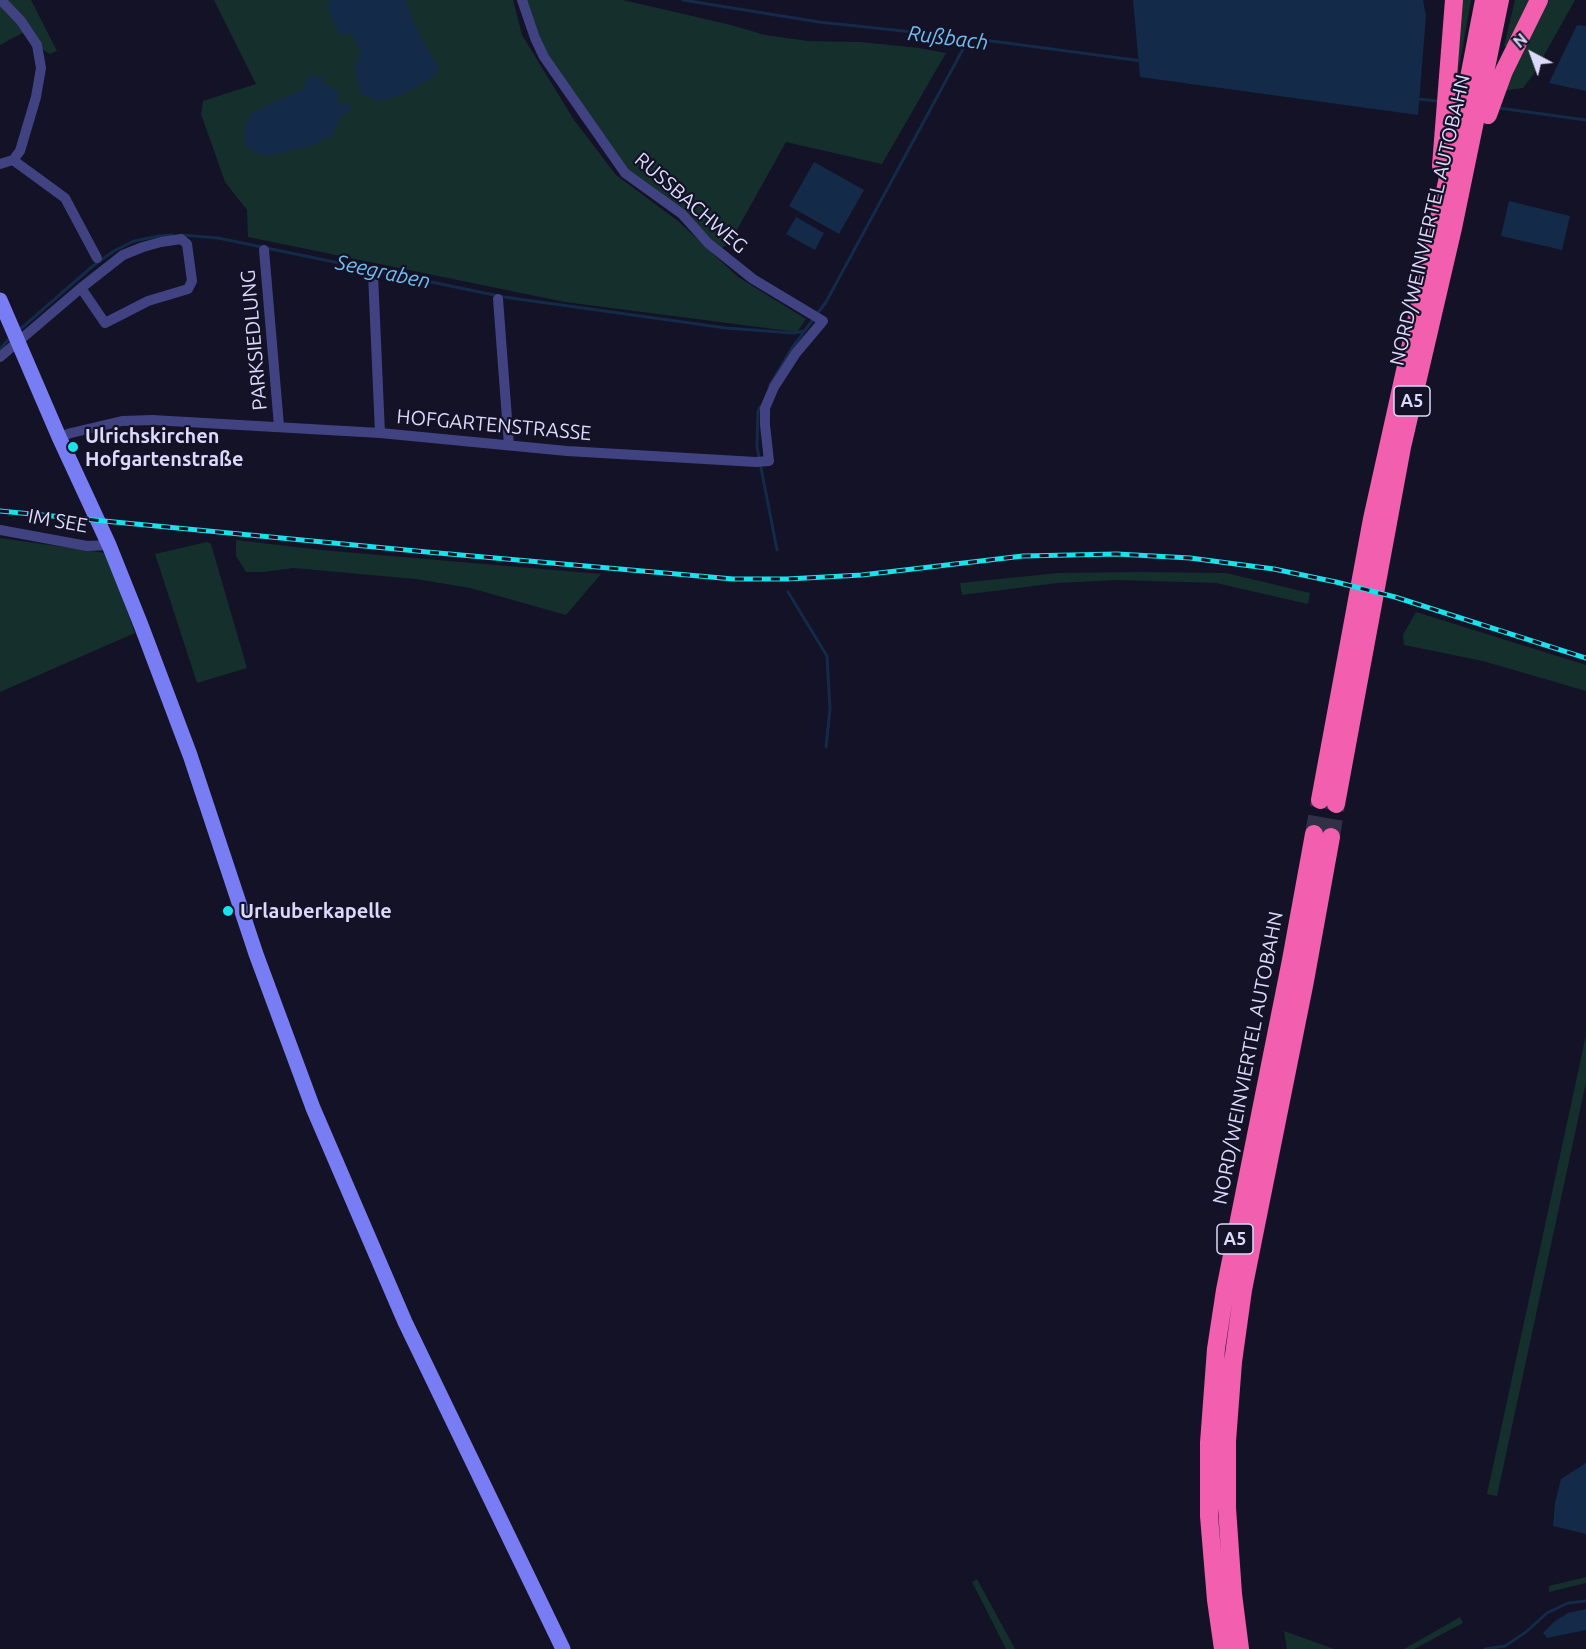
<!DOCTYPE html>
<meta charset="utf-8">
<style>
body{margin:0}
#map{position:relative;width:1586px;height:1649px;overflow:hidden;background:#141226;font-family:Ubuntu,sans-serif}
canvas{display:block}
.north{position:absolute;left:1502px;top:24px;width:60px;height:60px;-webkit-text-stroke:4px #141226;paint-order:stroke;rotate:319deg;font-size:16px;font-weight:700;line-height:24px;text-align:center;color:#dcdafc}
.north::after{content:'';display:block;margin:auto;width:21px;height:27px;background:#dcdafc;clip-path:polygon(50% 0,100% 100%,50% 72%,0 100%)}
</style>
<div id="map">
<canvas width="1586" height="1649"></canvas>
<div class="north">N</div>
</div>
<script>
const ctx = document.querySelector('canvas').getContext('2d');
ctx.lineJoin = 'round';
function fill(path, color) {
  ctx.fillStyle = color;
  ctx.fill(path, 'evenodd');
}
function shape(rows) {
  const path = new Path2D();
  for (const r of rows) {
    path.moveTo(r[0], r[1]);
    for (let i = 2; i < r.length; i += 2) path.lineTo(r[i], r[i + 1]);
  }
  return path;
}
function trace(path, color, width, dash) {
  ctx.strokeStyle = color;
  ctx.lineWidth = width;
  ctx.lineCap = dash ? 'butt' : 'round';
  ctx.setLineDash(dash || []);
  ctx.stroke(path);
}
function label(font, color, halo, rows, align = 'center') {
  ctx.font = font + ' Ubuntu,sans-serif';
  ctx.lineWidth = 4.5;
  ctx.setLineDash([]);
  ctx.textBaseline = 'middle';
  ctx.strokeStyle = halo;
  ctx.fillStyle = color;
  for (const [text, x, y, turn = 0] of rows) {
    ctx.save();
    ctx.translate(x, y);
    ctx.rotate((+turn || 0) * Math.PI / 180);
    ctx.textAlign = isNaN(turn) ? turn : align;
    if (halo) ctx.strokeText(text, 0, 0);
    ctx.fillText(text, 0, 0);
    ctx.restore();
  }
}
fill(shape([
 [0,0,31,0,57,51,50,54,35,45,26,31,0,45],
 [214,0,513,0,522,35,574,120,616,175,678,221,738,277,806,319,797,332,565,302,248,237,247,210,225,182,201,114,203,101,256,84],
 [526,0,623,0,731,25,765,35,808,41,860,42,919,48,946,53,882,164,786,142,729,244,722,248,627,169,546,53],
 [1461,0,1471,0,1454,96],
 [1515,0,1531,0,1508,46,1504,46],
 [1546,0,1575,0,1533,75,1523,88,1502,91],
 [0,538,106,553,135,633,0,692],
 [236,540,321,550,601,574,566,615,470,588,416,579,293,568,264,572,246,572,236,556],
 [207,542,211,544,247,668,197,683,155,554],
 [1139,572,1226,573,1310,593,1308,604,1216,583,1118,580,1058,583,962,595,960,583,1058,573],
 [1416,612,1586,665,1586,691,1483,661,1404,645,1403,635],
 [1586,1035,1586,1082,1497,1496,1487,1494],
 [1586,1577,1586,1583,1549,1592,1549,1586],
 [977,1579,1015,1649,1006,1649,972,1582],
 [1460,1617,1463,1623,1414,1649,1404,1649],
 [1284,1631,1334,1649,1287,1649]
]), '#152f2d');
fill(shape([
 [329,0,406,0,415,26,440,70,431,78,400,96,380,101,362,95,358,85,355,65,361,53,352,34,340,35,327,6],
 [1133,0,1423,0,1426,16,1418,115,1140,77],
 [1577,25,1586,26,1586,91,1549,83],
 [313,76,319,76,327,86,338,91,337,100,342,106,350,103,351,110,340,117,332,136,310,146,266,156,245,147,245,127,253,112,303,89,308,79],
 [814,162,864,190,839,234,789,206],
 [1509,201,1570,216,1562,250,1501,236],
 [796,217,824,233,815,250,786,234],
 [1586,1463,1586,1534,1553,1526,1555,1503,1561,1479],
 [1586,1609,1586,1630,1547,1638,1543,1633,1555,1621,1568,1613]
]), '#132a49');
trace(shape([
 [683,0,819,22,969,38,1142,61],
 [1417,99,1438,101],
 [1499,108,1586,120],
 [181,235,218,238,504,297,726,328,793,333,804,331],
 [18,331,94,265,114,251,134,241,159,236,172,235],
 [0,349,11,337],
 [770,385,792,348,826,302,969,38],
 [760,407,758,412,757,447,777,550],
 [788,592,827,656,830,709,826,747],
 [1485,1649,1505,1646,1526,1632,1547,1613,1568,1603,1586,1601]
]), '#132a49', 3);
trace(shape([
 [1314,834,1320,800],
 [1331,837,1336,804]
]), '#323046', 18, [18, 9]);
trace(shape([
 [13,160,65,198,97,258],
 [0,164,13,160,20,151,36,97,41,68,37,45,21,21,1,0],
 [264,250,279,426],
 [373,274,380,433],
 [498,299,509,445],
 [0,357,81,288,105,323,148,301,188,289,192,281,187,244,181,239,161,242,143,247,123,255,81,288],
 [59,437,71,433,122,421,152,420,380,433,567,451,756,462,769,461,765,425,765,408,774,387,796,353,823,321,753,279,708,243,682,214,625,173,544,57,535,38,522,0],
 [0,530,87,546,109,545]
]), '#414281', 10);
trace(shape([
 [0,300,59,437,109,545,141,625,190,755,256,954,313,1108,405,1322,563,1649]
]), '#797df4', 15);
trace(shape([
 [1488,115,1504,71,1539,0],
 [1441,166,1454,0],
 [1320,800,1372,519,1461,119,1484,0],
 [1336,804,1402,447,1453,228,1500,0],
 [1223,1649,1216,1600,1209,1516,1209,1443,1216,1349,1225,1290,1291,960,1314,834],
 [1240,1649,1233,1594,1227,1508,1227,1441,1233,1362,1243,1290,1305,981,1331,837]
]), '#f25fae', 18);
const rail = shape([
 [0,511,427,552,733,579,787,579,862,575,1023,556,1117,554,1190,558,1274,569,1336,582,1395,597,1586,658]
]);
trace(rail, '#16e3ec', 5);
trace(rail, '#141226', 3, [9]);
for (const [x, y, r, color] of [
 [73,447,6,"#16e3ec"],
 [228,911,6,"#16e3ec"]
]) {
  const dot = new Path2D();
  dot.arc(x, y, r, 0, 2 * Math.PI);
  ctx.fillStyle = color;
  ctx.fill(dot);
  trace(dot, '#141226', 2);
}
for (const [x, y, w] of [
 [1412,401,36],
 [1235,1239,36]
]) {
  const box = new Path2D();
  box.roundRect(x - w / 2, y - 15, w, 30, 4.5);
  ctx.fillStyle = '#141226';
  ctx.fill(box);
  trace(box, '#dcdafc', 1.5);
}
label('bold 18px', '#dcdafc', null, [
 ["A5",1412,401],
 ["A5",1235,1239]
]);
label('20px', '#dcdafc', '#141226', [
 ["RUSSBACHWEG",691,203,41],
 ["NORD/WEINVIERTEL AUTOBAHN",1430,220,-77],
 ["PARKSIEDLUNG",254,340,-95],
 ["HOFGARTENSTRASSE",494,425,5],
 ["IM SEE",58,521,10],
 ["NORD/WEINVIERTEL AUTOBAHN",1248,1058,-79]
]);
label('bold 20px', '#dcdafc', '#141226', [
 ["Ulrichskirchen",85,436],
 ["Hofgartenstraße",85,459],
 ["Urlauberkapelle",240,911]
], 'left');
label('italic 21px', '#70bef3', '#141226', [
 ["Rußbach",948,38,7],
 ["Seegraben",383,272,12]
]);
</script>
